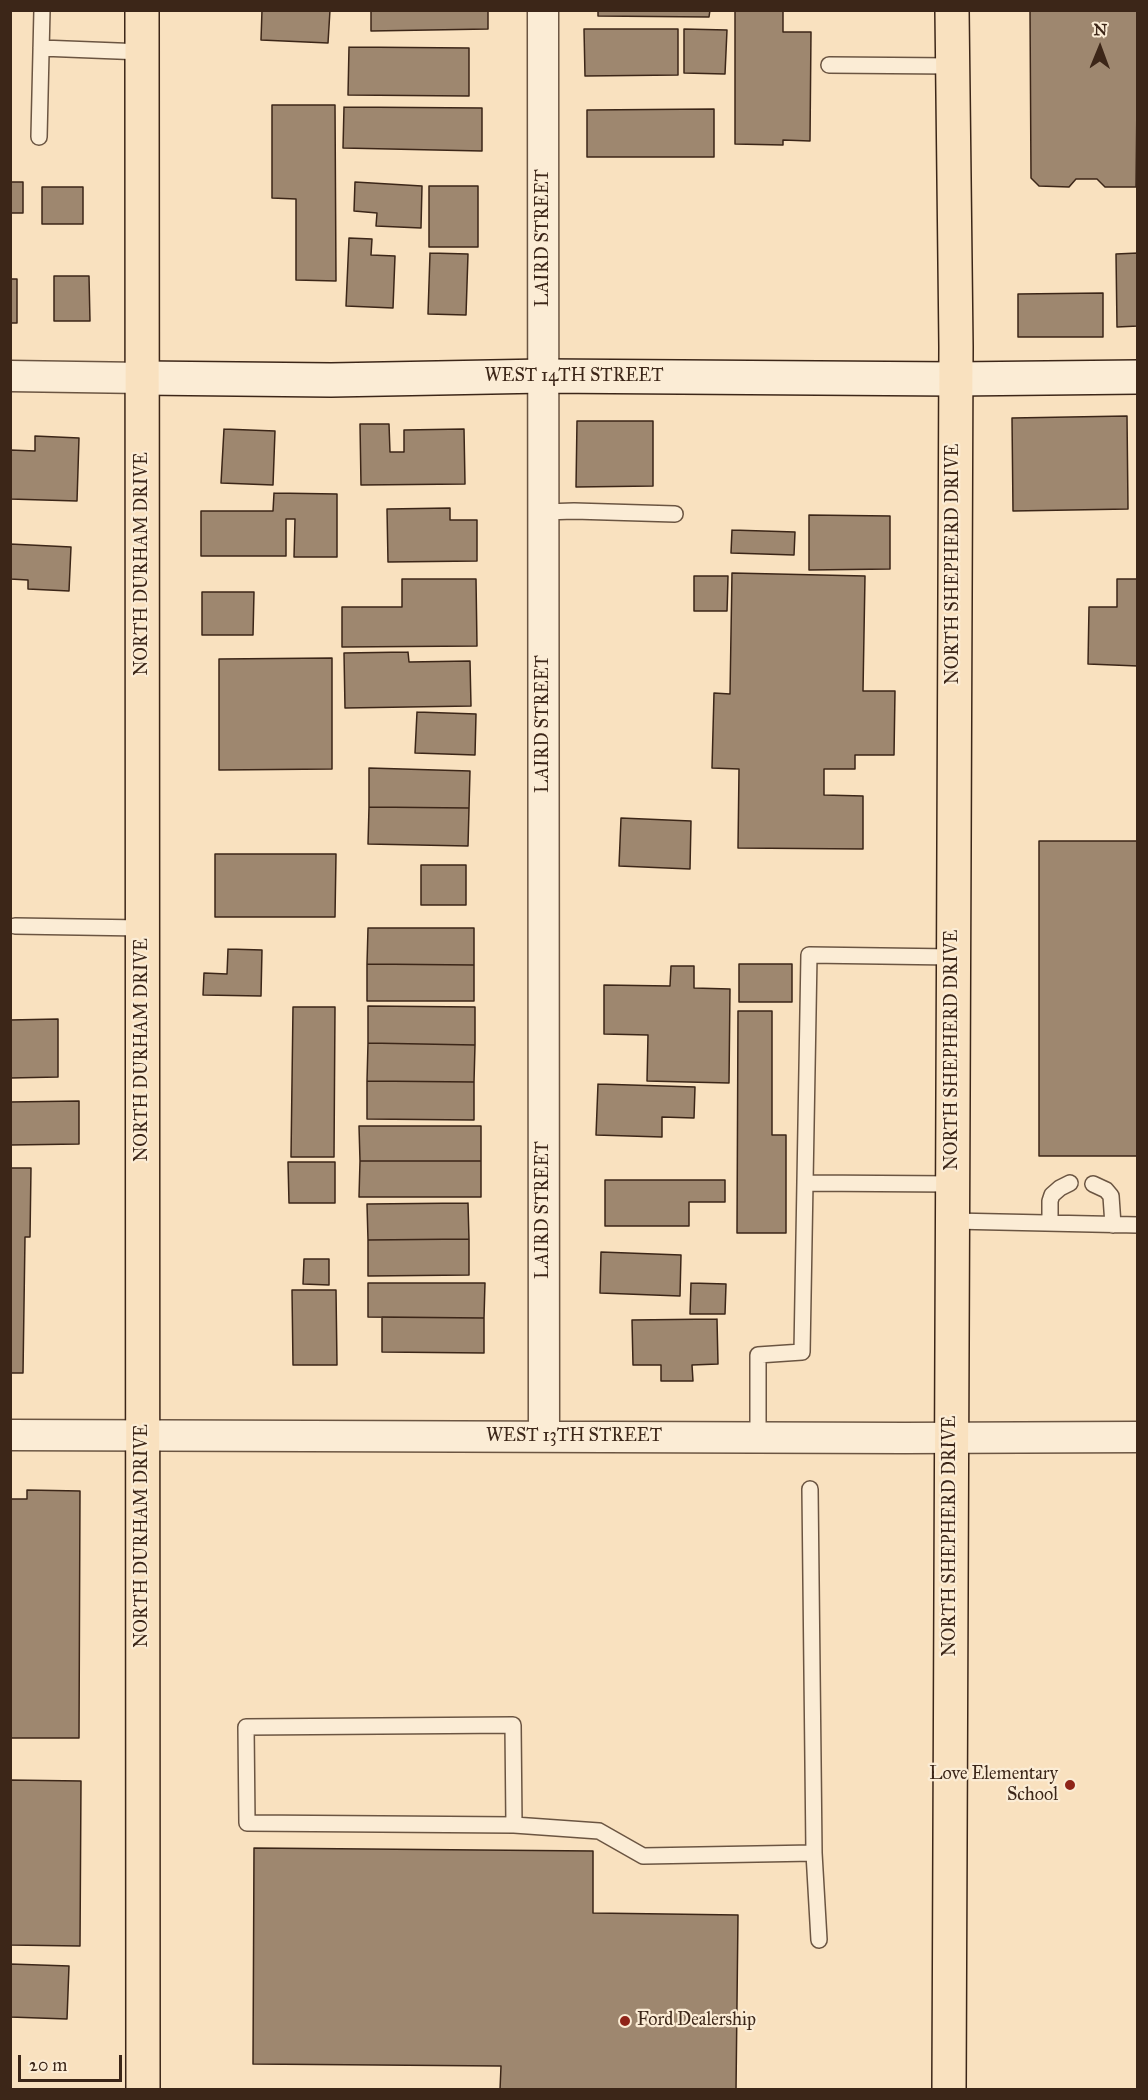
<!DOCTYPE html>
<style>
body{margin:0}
#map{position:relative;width:1148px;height:2100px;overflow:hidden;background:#f9e1bf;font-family:"IM FELL Great Primer",serif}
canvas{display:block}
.frame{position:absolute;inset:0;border:12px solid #3c2618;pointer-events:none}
.north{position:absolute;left:1070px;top:18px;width:60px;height:60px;-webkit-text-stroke:4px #fbecd5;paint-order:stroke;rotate:1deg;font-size:16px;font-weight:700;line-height:24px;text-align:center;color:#3c2618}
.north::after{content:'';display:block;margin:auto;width:21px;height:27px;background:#3c2618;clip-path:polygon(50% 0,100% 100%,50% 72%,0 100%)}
.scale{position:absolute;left:18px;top:2055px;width:104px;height:27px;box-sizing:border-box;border:3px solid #3c2618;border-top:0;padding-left:8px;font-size:18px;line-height:21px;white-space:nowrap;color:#3c2618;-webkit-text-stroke:4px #fbecd5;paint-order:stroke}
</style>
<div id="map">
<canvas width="1148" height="2100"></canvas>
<div class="frame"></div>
<div class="north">N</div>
<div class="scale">20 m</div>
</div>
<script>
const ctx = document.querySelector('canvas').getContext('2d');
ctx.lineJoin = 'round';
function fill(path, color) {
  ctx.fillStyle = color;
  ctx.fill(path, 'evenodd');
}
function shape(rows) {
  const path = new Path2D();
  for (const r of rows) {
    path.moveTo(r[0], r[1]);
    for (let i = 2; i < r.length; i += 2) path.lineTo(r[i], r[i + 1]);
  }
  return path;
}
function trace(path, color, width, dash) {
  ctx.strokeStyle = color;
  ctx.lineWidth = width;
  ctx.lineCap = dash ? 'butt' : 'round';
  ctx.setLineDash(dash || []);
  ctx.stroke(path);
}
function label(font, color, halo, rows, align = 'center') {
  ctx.font = font + ' "IM FELL Great Primer",serif';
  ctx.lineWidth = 4.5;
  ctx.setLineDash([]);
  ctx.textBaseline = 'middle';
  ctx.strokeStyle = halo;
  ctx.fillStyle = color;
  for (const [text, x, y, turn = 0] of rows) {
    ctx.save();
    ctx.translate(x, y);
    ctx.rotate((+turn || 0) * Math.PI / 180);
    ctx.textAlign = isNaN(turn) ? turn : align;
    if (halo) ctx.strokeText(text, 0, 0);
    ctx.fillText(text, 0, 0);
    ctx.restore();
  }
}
const building = shape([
 [262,10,330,10,328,43,261,40,262,10],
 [371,10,488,10,488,29,371,31,371,10],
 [598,10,710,10,709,17,598,16,598,10],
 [735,10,783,10,783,32,811,32,810,141,783,140,783,145,735,144,735,10],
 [1030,10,1138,10,1136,187,1105,187,1097,179,1076,179,1069,187,1039,186,1031,178,1030,10],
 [584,29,678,29,678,75,585,76,584,29],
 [684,29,727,30,725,74,684,73,684,29],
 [349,47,469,48,469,96,348,95,349,47],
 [272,105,335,105,336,281,296,280,296,199,272,198,272,105],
 [344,107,482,108,482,151,343,148,344,107],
 [714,109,714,157,587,157,587,110,714,109],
 [10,182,23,182,23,213,10,213,10,182],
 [355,182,422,186,421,228,376,226,377,213,354,211,355,182],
 [429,186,478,186,478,247,429,247,429,186],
 [42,187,83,187,83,224,42,224,42,187],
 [349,238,372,239,371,255,395,256,393,308,346,306,349,238],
 [430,253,468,254,466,315,428,314,430,253],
 [1138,253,1138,326,1117,327,1116,254,1138,253],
 [54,276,89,276,90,321,54,321,54,276],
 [10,279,17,279,17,323,10,323,10,279],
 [1103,293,1103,337,1018,337,1018,294,1103,293],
 [1127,416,1128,509,1013,511,1012,418,1127,416],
 [577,421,653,421,653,486,576,487,577,421],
 [360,424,389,424,390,452,404,452,404,430,464,429,465,484,361,485,360,424],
 [224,429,275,431,273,485,221,483,224,429],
 [35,436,79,438,77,501,10,499,10,450,35,451,35,436],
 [274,493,337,494,337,557,294,557,295,519,286,519,286,556,201,556,201,511,273,511,274,493],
 [450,508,450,520,477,520,477,561,388,562,387,509,450,508],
 [809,515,890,516,890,569,809,570,809,515],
 [732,530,795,532,794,555,731,553,732,530],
 [10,544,71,547,69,591,28,589,28,580,10,579,10,544],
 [732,573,865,576,863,691,895,691,894,755,855,755,855,769,824,769,824,795,863,796,863,849,738,848,739,769,712,768,714,693,730,694,732,573],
 [694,576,728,576,727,611,694,611,694,576],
 [402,579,476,579,477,646,342,647,342,607,402,607,402,579],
 [1117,579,1138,579,1138,666,1088,664,1089,607,1117,607,1117,579],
 [202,592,254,592,253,635,202,635,202,592],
 [408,652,409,662,470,661,471,706,345,708,344,653,408,652],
 [332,658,332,769,219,770,219,659,332,658],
 [417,712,476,714,475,755,415,753,417,712],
 [369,768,470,771,469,808,369,807,369,768],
 [369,807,469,808,468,846,368,844,369,807],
 [621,818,691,821,690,869,619,866,621,818],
 [1039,841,1138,841,1138,1156,1039,1156,1039,841],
 [215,854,336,854,335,917,215,917,215,854],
 [421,865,466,865,466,905,421,905,421,865],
 [368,928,474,928,474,965,367,964,368,928],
 [228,949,262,950,261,996,203,995,204,973,227,974,228,949],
 [367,964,474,965,474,1001,367,1001,367,964],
 [739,964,792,964,792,1002,739,1002,739,964],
 [671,966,694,966,694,988,730,989,729,1083,647,1081,648,1035,604,1034,604,985,670,986,671,966],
 [368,1006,475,1007,475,1045,368,1043,368,1006],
 [293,1007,335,1007,334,1157,291,1157,293,1007],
 [738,1011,772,1011,772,1135,786,1135,786,1233,737,1233,738,1011],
 [58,1019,58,1077,10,1078,10,1020,58,1019],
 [368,1043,475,1045,474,1082,367,1081,368,1043],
 [367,1081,474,1082,474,1120,367,1119,367,1081],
 [598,1084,695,1087,694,1118,662,1117,662,1137,596,1135,598,1084],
 [79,1101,79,1144,10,1145,10,1102,79,1101],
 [359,1126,481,1126,481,1161,360,1161,359,1126],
 [360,1161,481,1161,481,1197,359,1197,360,1161],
 [288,1162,335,1162,335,1203,289,1203,288,1162],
 [10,1168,31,1168,30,1237,25,1237,23,1373,10,1373,10,1168],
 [605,1180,725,1180,725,1202,689,1202,689,1226,605,1226,605,1180],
 [468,1203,469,1239,368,1240,367,1204,468,1203],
 [469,1239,469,1275,368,1276,368,1240,469,1239],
 [601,1252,681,1255,680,1296,600,1293,601,1252],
 [304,1259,329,1259,329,1285,303,1284,304,1259],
 [368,1283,485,1283,484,1318,368,1317,368,1283],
 [691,1283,726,1284,725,1314,690,1314,691,1283],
 [292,1290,336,1290,337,1365,293,1365,292,1290],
 [382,1317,484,1318,484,1353,382,1352,382,1317],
 [717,1319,718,1364,692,1365,693,1381,661,1381,661,1365,633,1365,632,1320,717,1319],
 [27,1490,80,1491,79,1738,10,1738,10,1499,27,1499,27,1490],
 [10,1780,81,1781,80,1946,10,1945,10,1780],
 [254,1848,593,1851,593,1913,738,1915,736,2090,500,2090,501,2066,253,2064,254,1848],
 [10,1964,69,1966,67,2019,10,2017,10,1964]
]);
fill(building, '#9e876f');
trace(building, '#3c2618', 1.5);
const lane = shape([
 [41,48,143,52],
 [829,65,952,66],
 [39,137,42,10],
 [544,512,574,511,675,514],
 [15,926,142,928],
 [805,1183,953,1184],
 [1093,1184,1106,1190,1111,1196,1113,1225],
 [953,1221,1138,1225],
 [1050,1223,1050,1201,1052,1195,1060,1188,1070,1183],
 [758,1437,758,1355,802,1352,809,955,953,957],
 [810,1489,814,1853],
 [514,1825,247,1823,246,1727,513,1725,514,1825,599,1831,643,1856,814,1853,819,1940]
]);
const street = shape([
 [543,10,544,1437],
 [10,376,143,378],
 [10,1435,905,1438,1138,1437]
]);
const secondary = shape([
 [143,378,331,380,544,376,955,379,1138,377]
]);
const primary = shape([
 [142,10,143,2090],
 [949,2090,956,347,952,10]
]);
trace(lane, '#6b5542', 18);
trace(street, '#6b5542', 33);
trace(secondary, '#3c2618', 36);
trace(primary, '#3c2618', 36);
trace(lane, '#fbecd5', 15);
trace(street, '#fbecd5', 30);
trace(secondary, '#fbecd5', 33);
trace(primary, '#f9e1bf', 33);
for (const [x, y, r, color] of [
 [1070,1785,6,"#8f2418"],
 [625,2021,6,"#8f2418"]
]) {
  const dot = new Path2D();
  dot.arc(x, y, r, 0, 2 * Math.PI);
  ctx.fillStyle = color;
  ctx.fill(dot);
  trace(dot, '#fbecd5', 2);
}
label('18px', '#3c2618', '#fbecd5', [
 ["LAIRD STREET",544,238,-90],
 ["WEST 14TH STREET",574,377],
 ["NORTH DURHAM DRIVE",143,564,-90],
 ["NORTH SHEPHERD DRIVE",954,564,-90],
 ["LAIRD STREET",544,724,-90],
 ["NORTH DURHAM DRIVE",143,1050,-90],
 ["NORTH SHEPHERD DRIVE",953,1050,-90],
 ["LAIRD STREET",544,1210,-90],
 ["WEST 13TH STREET",574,1437],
 ["NORTH DURHAM DRIVE",143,1536,-90],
 ["NORTH SHEPHERD DRIVE",951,1536,-90]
]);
label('18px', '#3c2618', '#fbecd5', [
 ["Love Elementary",1058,1775],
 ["School",1058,1796],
 ["Ford Dealership",637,2021,"left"]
], 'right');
</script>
